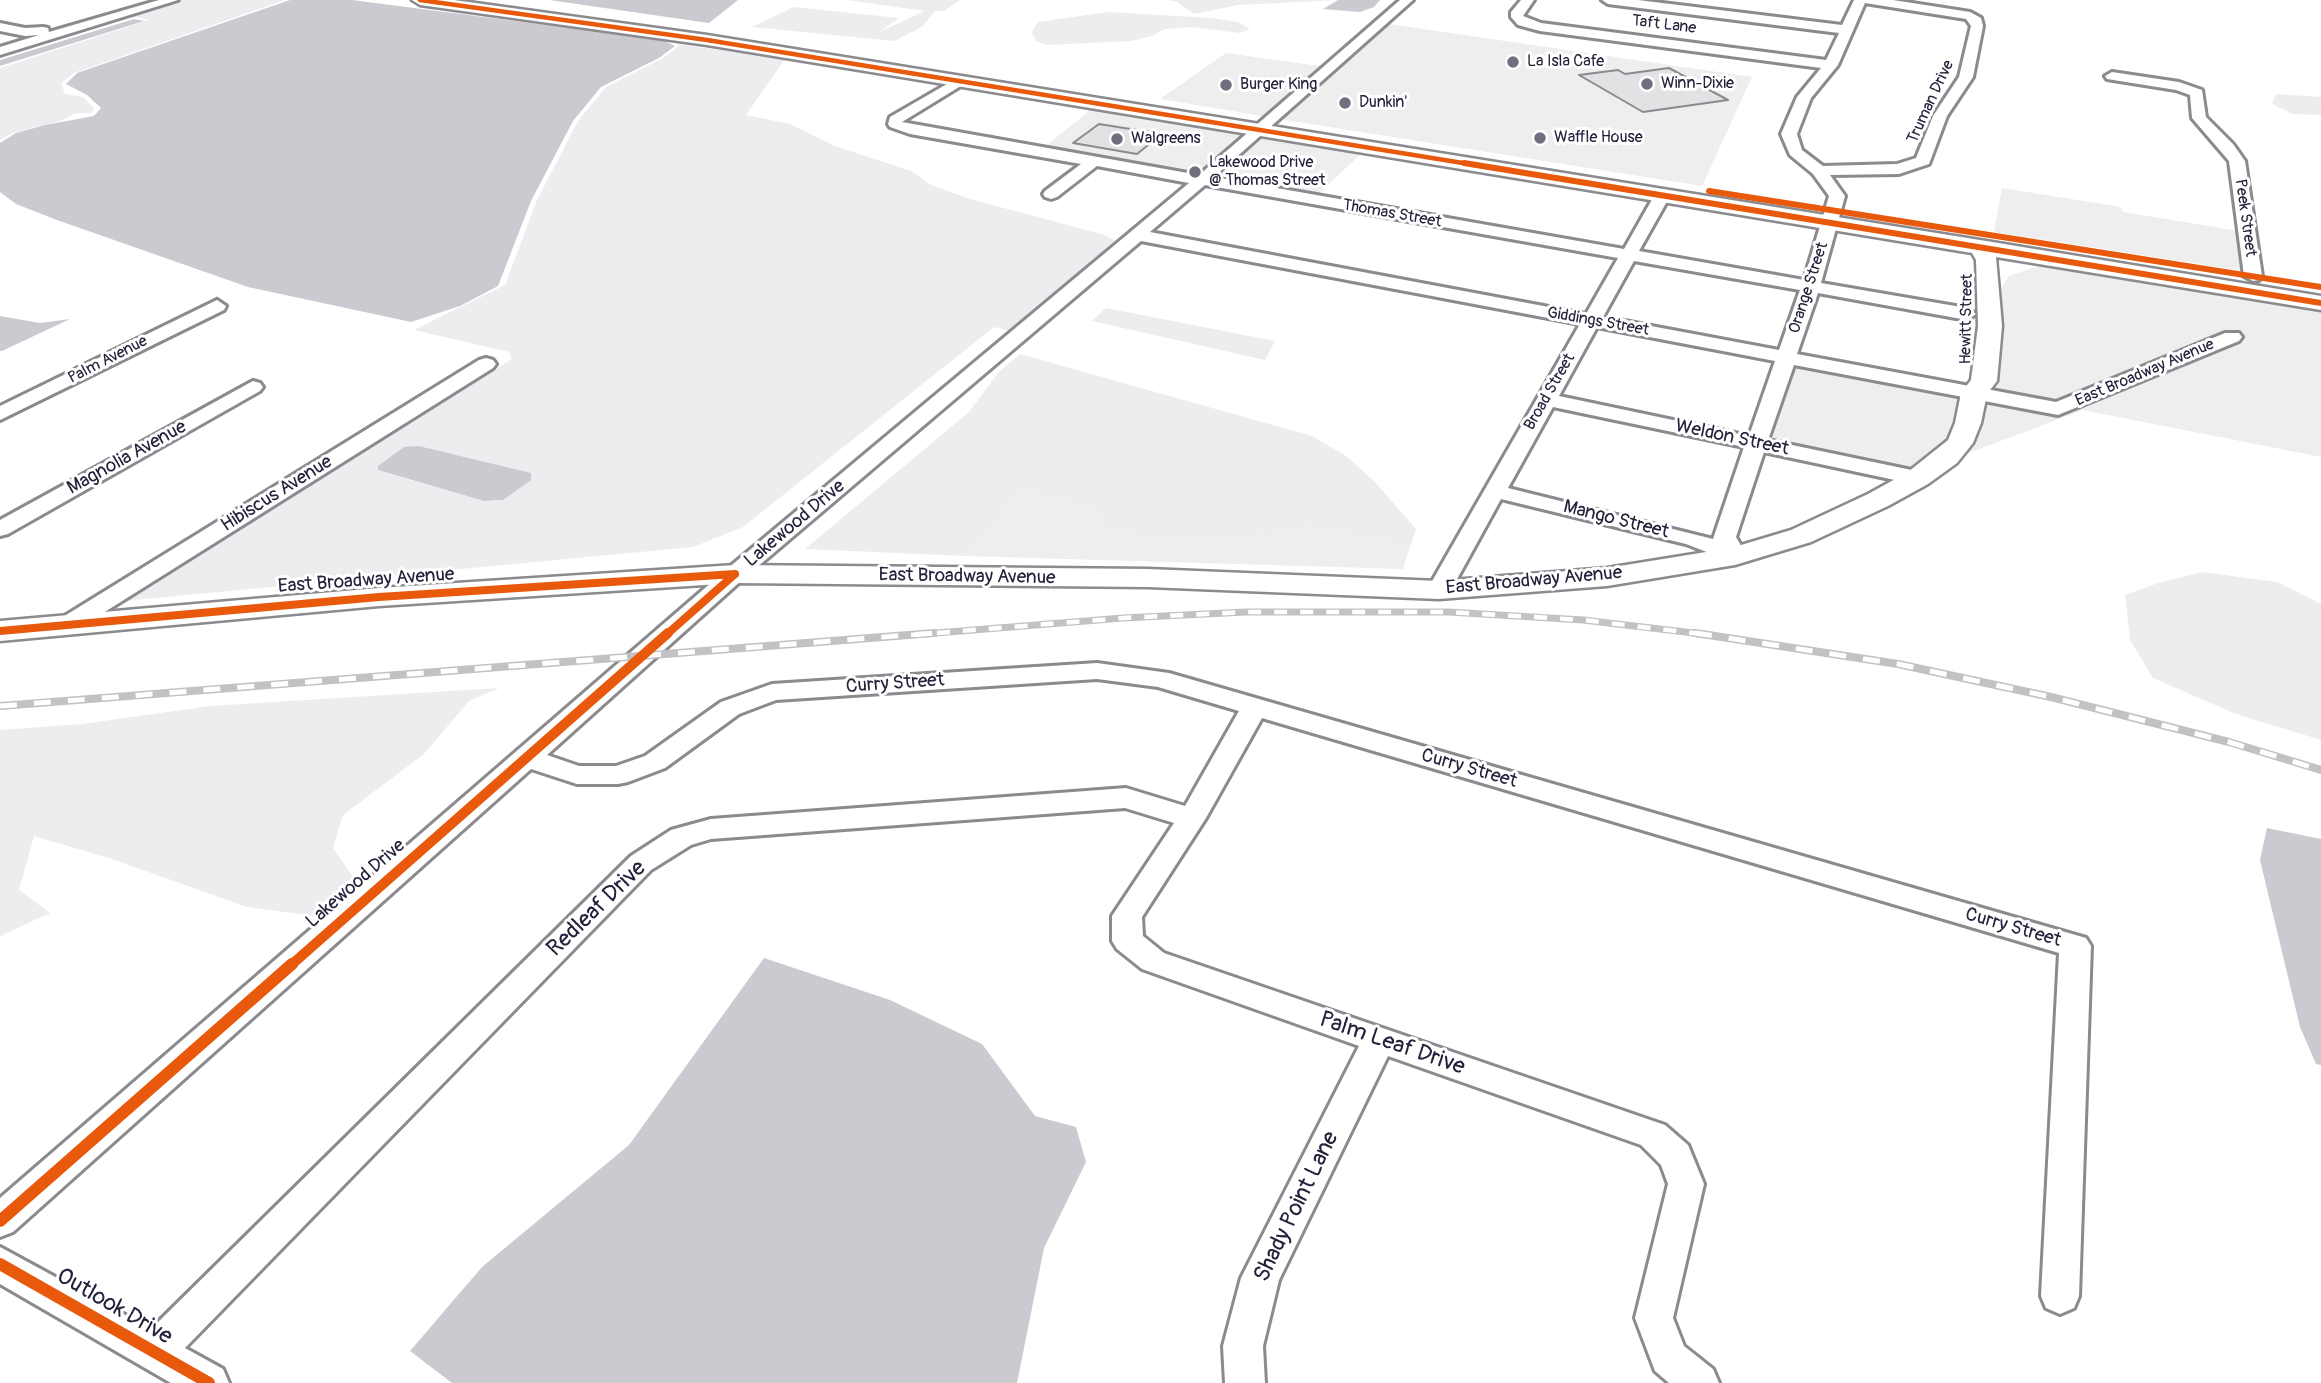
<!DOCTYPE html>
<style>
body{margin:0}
canvas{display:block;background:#fff}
</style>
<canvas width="2321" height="1383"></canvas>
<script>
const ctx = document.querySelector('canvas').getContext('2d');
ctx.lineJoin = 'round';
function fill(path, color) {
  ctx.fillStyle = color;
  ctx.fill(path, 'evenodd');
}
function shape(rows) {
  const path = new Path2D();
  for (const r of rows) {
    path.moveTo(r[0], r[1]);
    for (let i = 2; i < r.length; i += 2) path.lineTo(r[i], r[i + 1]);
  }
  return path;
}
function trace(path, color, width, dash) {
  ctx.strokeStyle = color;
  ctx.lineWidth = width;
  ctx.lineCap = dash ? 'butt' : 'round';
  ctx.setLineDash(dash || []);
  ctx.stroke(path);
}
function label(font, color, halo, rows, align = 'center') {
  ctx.font = font + ' Pangolin,sans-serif';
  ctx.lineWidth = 6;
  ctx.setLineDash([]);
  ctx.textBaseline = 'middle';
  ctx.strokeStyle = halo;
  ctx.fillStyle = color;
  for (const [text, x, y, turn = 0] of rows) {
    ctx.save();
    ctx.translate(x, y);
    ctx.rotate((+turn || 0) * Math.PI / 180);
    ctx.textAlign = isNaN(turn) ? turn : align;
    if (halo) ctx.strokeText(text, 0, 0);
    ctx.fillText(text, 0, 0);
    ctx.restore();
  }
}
fill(shape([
 [1389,24,1752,77,1702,186,1279,119],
 [1226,53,1326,67,1268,117,1160,99],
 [1093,108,1248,134,1199,177,1042,149],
 [1259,136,1362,153,1315,197,1211,179],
 [2002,188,2121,207,2123,212,2239,231,2245,271,1994,232],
 [2041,265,2321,311,2321,457,2083,410,1958,457,1982,399,2066,415,2067,412,2243,338,2229,332,2054,404,1985,392,1997,295,2009,276],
 [1793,361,1965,396,1951,441,1913,472,1769,440],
 [1021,490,1101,511,1110,533,1207,540,1291,533,1304,526,1410,547,1403,569,966,556]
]), '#eeeeef');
fill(shape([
 [182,0,285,0,74,73,61,83,65,94,83,97,95,109,91,113,76,113,60,121,12,133,0,140,0,68,149,20,137,17,126,19,0,56],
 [847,0,960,0,944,11,935,11,922,27,894,41,752,27,794,7,899,18,879,32,925,11],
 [1167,0,1338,0,1238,5,1194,14,1177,2],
 [1108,12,1211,18,1238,22,1250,29,1240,33,1192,27,1165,29,1152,36,1131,41,1047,45,1036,41,1032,32,1038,22],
 [677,44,785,59,746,115,790,124,835,146,911,171,931,185,970,199,1105,235,1117,242,1111,251,1014,332,994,327,743,527,693,547,113,602,311,479,512,359,509,352,414,330,505,285,537,200,578,121,606,87,663,58,679,46],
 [419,446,518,470,531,474,496,501,484,501,390,474],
 [2276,94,2321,97,2321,115,2293,114,2272,104],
 [1106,308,1275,341,1265,360,1092,321],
 [1020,354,1312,436,1346,456,1374,481,1416,529,1410,547,1304,526,1291,533,1207,540,1110,533,1100,511,1021,490,966,556,805,549,969,412,998,373],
 [2202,572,2277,582,2321,604,2321,740,2236,714,2153,678,2130,640,2125,595,2158,583],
 [499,688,469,701,424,754,343,815,333,848,358,884,315,916,247,907,109,858,34,836,19,890,50,913,0,936,0,730,82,724,210,706]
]), '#ededef');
fill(shape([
 [290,0,352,0,662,40,675,46,659,58,601,87,573,121,531,201,498,286,460,306,411,322,248,287,57,220,16,204,0,192,0,143,16,133,45,125,94,116,101,108,87,95,66,84,77,73],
 [549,0,738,0,709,23],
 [1338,0,1380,0,1374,7,1360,12,1323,9],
 [134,19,144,21,0,66,0,60],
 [0,316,40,323,70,319,2,351,0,351],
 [419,446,531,473,531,480,503,500,484,501,378,470,378,466,404,447],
 [2267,828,2321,839,2321,1065,2316,1064,2300,1027,2260,860],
 [764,958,890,1000,982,1044,1035,1116,1076,1127,1086,1162,1044,1248,1017,1383,452,1383,410,1351,482,1267,629,1145]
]), '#cacad0');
const building = shape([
 [1669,68,1728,100,1643,112,1579,75,1618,70,1625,74,1669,68],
 [1099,124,1162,134,1137,154,1073,143,1099,124]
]);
fill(building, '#e2e2e4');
trace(building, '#8a8a8f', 2);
const minor = shape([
 [159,0,178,0,0,55,0,47,39,35,25,36,0,31,0,23,25,28,43,27,48,28,49,32,159,0],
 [1400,0,1413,0,1214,177,1624,249,1654,196,1662,191,1670,196,1639,251,1804,280,1829,196,1813,174,1790,155,1781,134,1797,97,1821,68,1540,31,1518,25,1511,17,1511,12,1521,0,1534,0,1523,16,1541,23,1826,60,1839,33,1608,4,1602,0,1638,0,1842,25,1854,0,1893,0,1970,12,1981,18,1983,26,1973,77,1947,116,1929,164,1899,174,1830,175,1845,196,1821,283,1967,308,1976,314,1967,320,1818,293,1797,354,2056,402,2225,333,2239,333,2242,337,2239,341,2058,415,1794,365,1768,440,1926,473,1929,478,1926,483,1918,485,1764,452,1736,537,1747,556,1743,561,1735,563,1686,544,1501,499,1451,590,1448,595,1439,597,1430,595,1427,590,1580,324,1141,241,743,579,547,755,579,766,616,766,645,756,721,702,772,684,1097,663,1169,673,2086,938,2091,946,2079,1296,2074,1308,2060,1314,2046,1308,2041,1296,2059,953,1262,718,1206,818,1142,917,1143,936,1164,953,1665,1125,1688,1145,1704,1184,1673,1318,1684,1346,1713,1369,1719,1383,1669,1383,1655,1371,1635,1318,1668,1184,1661,1165,1641,1145,1388,1056,1279,1280,1263,1346,1265,1383,1225,1383,1223,1346,1241,1278,1359,1046,1142,969,1117,949,1112,941,1112,916,1174,823,1125,808,711,839,691,845,651,870,185,1348,223,1369,229,1383,171,1383,0,1284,0,1247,151,1329,631,856,671,830,711,819,1126,788,1185,806,1239,711,1158,687,1097,679,776,700,739,714,665,768,628,782,618,784,577,784,531,769,13,1232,0,1237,0,1198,727,569,1189,183,1097,166,1057,197,1051,199,1045,197,1043,194,1045,191,1081,164,910,134,890,127,888,124,890,117,959,77,966,81,964,84,902,122,1199,175,1400,0],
 [1865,3,1966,19,1971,26,1959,77,1933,116,1916,158,1897,164,1823,166,1802,150,1797,134,1811,98,1838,65,1865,3],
 [1205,185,1618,258,1586,314,1150,232,1205,185],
 [1634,261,1800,290,1779,350,1603,317,1634,261],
 [1597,327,1775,361,1749,436,1559,396,1597,327],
 [1553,407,1744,447,1713,539,1508,488,1553,407],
 [2112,72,2179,82,2202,90,2206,117,2233,144,2245,161,2262,276,2259,280,2253,281,2244,276,2229,161,2192,118,2190,95,2176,90,2107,79,2105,76,2112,72],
 [217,300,226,306,224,310,0,420,0,406,217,300],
 [486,358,493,360,496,364,493,368,76,630,67,632,58,630,55,625,58,620,479,360,486,358],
 [253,381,260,383,263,387,260,391,8,534,0,536,0,520,253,381]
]);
const major = shape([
 [412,0,454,0,707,35,1980,240,2321,296,2321,310,1996,257,2002,326,1997,381,1987,394,1981,423,1973,443,1957,463,1928,484,1888,506,1811,542,1735,565,1607,586,1439,599,1148,587,735,583,379,606,0,641,0,621,379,588,735,565,1148,569,1439,581,1607,568,1731,548,1791,530,1868,494,1908,472,1948,440,1955,423,1961,393,1971,380,1978,326,1976,260,1972,253,707,45,420,5,412,0]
]);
trace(minor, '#8a8a8f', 6);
trace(major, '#8a8a8f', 5);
fill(minor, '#fff');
fill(major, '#fff');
const railFar1 = shape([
 [911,635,1123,618,1246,612,1449,612,1583,620,1711,635]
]);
const rail = shape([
 [1695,633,1898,664,2051,697,2229,742,2321,770],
 [0,706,934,633]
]);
trace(railFar1, '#c2c2c4', 7);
trace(rail, '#c2c2c4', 8);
trace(railFar1, '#fff', 4.5, [13]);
trace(rail, '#fff', 5, [17]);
trace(shape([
 [420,0,707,40,1475,165]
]), '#e8590c', 4.5);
trace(shape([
 [1464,163,2321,303],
 [1709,191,2321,287]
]), '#e8590c', 6);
trace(shape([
 [0,631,379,597,735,574],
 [666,635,735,574]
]), '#e8590c', 8);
trace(shape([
 [290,966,668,633]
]), '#e8590c', 10);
trace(shape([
 [0,1221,292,964],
 [0,1264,209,1383]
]), '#e8590c', 12);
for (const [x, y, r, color] of [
 [1513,62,7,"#6f6f80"],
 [1647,84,7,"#6f6f80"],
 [1226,85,7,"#6f6f80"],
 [1345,103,7,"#6f6f80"],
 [1540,138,7,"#6f6f80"],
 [1117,139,7,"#6f6f80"],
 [1195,172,7,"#6f6f80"]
]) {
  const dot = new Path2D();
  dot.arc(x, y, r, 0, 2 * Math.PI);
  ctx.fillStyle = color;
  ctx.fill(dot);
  trace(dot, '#fff', 2.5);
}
label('16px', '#22223b', '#fff', [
 ["Taft Lane",1664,25,7],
 ["Truman Drive",1931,102,-65],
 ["Thomas Street",1392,214,10],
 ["Peek Street",2245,218,82],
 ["Orange Street",1809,288,-72],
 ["Hewitt Street",1967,319,-89],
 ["Giddings Street",1598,322,10],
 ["Palm Avenue",108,360,-27],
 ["East Broadway Avenue",2145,373,-23],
 ["Broad Street",1550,392,-60]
]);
label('16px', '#22223b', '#fff', [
 ["La Isla Cafe",1527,62],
 ["Winn-Dixie",1661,84],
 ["Burger King",1240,85],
 ["Dunkin'",1359,103],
 ["Waffle House",1554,138],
 ["Walgreens",1131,139],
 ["Lakewood Drive",1209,163],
 ["@ Thomas Street",1209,181]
], 'left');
label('19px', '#22223b', '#fff', [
 ["Weldon Street",1732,438,12],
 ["Magnolia Avenue",127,458,-29],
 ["Hibiscus Avenue",277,494,-32],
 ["Mango Street",1616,520,14],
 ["Lakewood Drive",795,524,-40],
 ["East Broadway Avenue",967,577,1],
 ["East Broadway Avenue",366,581,-4],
 ["East Broadway Avenue",1534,581,-5],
 ["Curry Street",895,684,-4],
 ["Curry Street",1469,769,16],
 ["Lakewood Drive",356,884,-41],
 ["Curry Street",2013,928,16]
]);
label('23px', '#22223b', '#fff', [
 ["Redleaf Drive",597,909,-44],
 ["Palm Leaf Drive",1392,1044,19],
 ["Shady Point Lane",1297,1207,-64],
 ["Outlook Drive",114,1307,30]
]);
</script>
